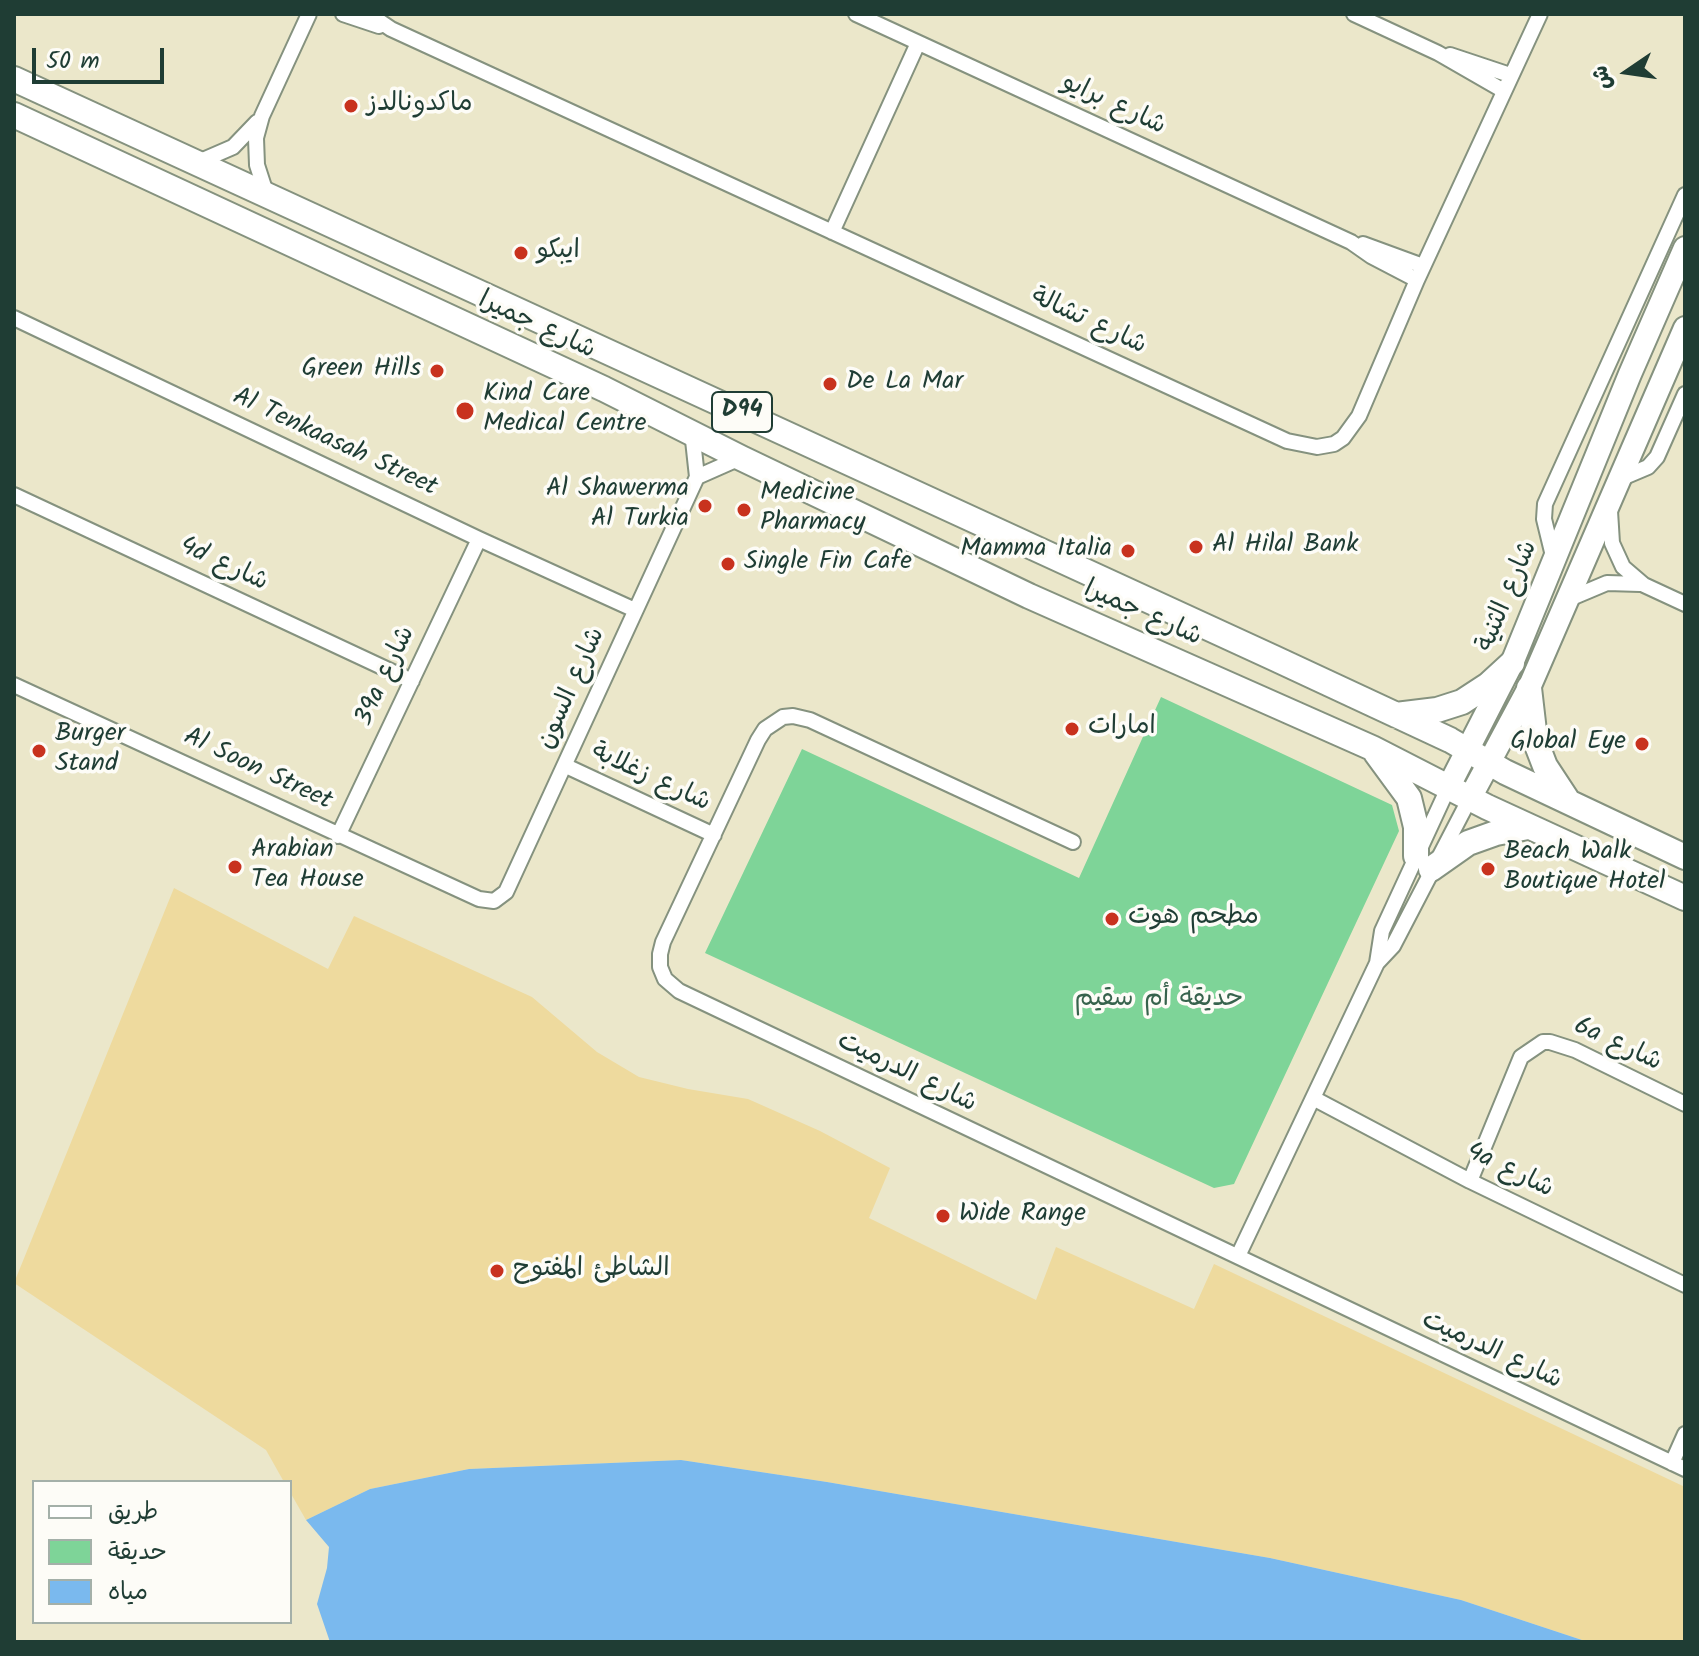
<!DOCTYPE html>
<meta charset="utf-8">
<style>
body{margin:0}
#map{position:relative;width:1699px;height:1656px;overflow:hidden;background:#ebe7ca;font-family:Kalam,"Playpen Sans Arabic",sans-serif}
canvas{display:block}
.frame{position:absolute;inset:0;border:16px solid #1f3d34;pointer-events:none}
.legend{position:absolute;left:32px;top:1480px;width:260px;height:144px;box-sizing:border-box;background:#fdfcf7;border:2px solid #a4b0a9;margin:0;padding:10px 14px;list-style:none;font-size:24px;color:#1f3d34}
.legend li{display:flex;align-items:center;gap:16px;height:40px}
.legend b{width:40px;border:2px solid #a4b0a9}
.north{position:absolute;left:1587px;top:32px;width:80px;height:80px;-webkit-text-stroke:6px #fdfcf7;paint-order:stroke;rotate:257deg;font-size:22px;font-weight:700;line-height:32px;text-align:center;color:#1f3d34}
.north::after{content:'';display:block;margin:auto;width:28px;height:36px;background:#1f3d34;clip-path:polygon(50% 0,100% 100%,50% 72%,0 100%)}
.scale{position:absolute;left:32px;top:48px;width:132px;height:36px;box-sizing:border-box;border:4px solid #1f3d34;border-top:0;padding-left:10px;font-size:24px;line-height:28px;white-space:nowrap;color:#1f3d34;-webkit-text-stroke:6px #fdfcf7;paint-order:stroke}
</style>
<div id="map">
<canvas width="1699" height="1656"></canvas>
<div class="frame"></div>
<ul class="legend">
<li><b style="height:10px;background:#fff"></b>طريق</li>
<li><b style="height:22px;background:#7ed498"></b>حديقة</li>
<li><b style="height:22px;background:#7ab9ee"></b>مياه</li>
</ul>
<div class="north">ش</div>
<div class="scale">50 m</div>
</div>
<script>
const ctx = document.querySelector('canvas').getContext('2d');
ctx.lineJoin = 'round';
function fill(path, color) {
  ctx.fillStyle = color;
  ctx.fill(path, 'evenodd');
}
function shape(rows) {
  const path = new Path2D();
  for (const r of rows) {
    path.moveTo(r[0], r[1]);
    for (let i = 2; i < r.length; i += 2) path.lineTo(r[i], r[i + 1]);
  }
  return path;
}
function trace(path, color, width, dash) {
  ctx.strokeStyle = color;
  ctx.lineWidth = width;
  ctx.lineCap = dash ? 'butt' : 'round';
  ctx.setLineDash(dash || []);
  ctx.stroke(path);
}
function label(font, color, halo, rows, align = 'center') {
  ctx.font = font + ' Kalam,"Playpen Sans Arabic",sans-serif';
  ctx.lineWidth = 7;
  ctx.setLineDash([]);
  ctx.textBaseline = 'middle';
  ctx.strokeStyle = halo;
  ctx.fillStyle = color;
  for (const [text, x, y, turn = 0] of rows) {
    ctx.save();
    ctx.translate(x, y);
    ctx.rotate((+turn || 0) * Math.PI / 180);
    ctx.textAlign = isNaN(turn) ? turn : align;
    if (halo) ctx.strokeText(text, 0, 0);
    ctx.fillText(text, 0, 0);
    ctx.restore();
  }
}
fill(shape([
 [1161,697,1392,805,1399,831,1234,1184,1214,1188,705,953,802,749,1079,878]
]), '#7ed498');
fill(shape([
 [174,888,328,969,354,916,532,997,597,1052,639,1077,688,1089,748,1099,820,1131,890,1168,869,1218,1036,1300,1056,1247,1194,1309,1214,1264,1685,1487,1685,1642,1588,1642,1461,1600,1270,1558,827,1482,681,1460,469,1469,370,1489,306,1520,290,1492,290,1482,284,1482,266,1450,14,1283]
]), '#eeda9e');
fill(shape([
 [681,1460,827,1482,1270,1558,1461,1600,1588,1642,330,1642,317,1604,327,1568,329,1547,306,1520,370,1489,469,1469]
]), '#7ab9ee');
const street = shape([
 [343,14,379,26],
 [369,14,391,29,1287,441,1317,447,1334,444,1343,438,1359,416,1417,280,1540,14],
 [856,14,1351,242,1371,256,1417,280],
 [1354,14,1438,53,1504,91],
 [1450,55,1510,75],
 [196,163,233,147,257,122],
 [267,196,257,165,256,138,262,116,309,14],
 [832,232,918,43],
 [1363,244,1423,266],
 [14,318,479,539,635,610],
 [697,477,740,458],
 [1622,478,1648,467,1657,457,1685,394],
 [14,495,412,681],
 [1610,511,1612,543,1623,567,1644,585,1685,604],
 [1554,560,1544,519,1545,504,1685,195],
 [1569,599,1607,583,1640,584],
 [14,685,479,899,494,901,506,892,697,477,692,431],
 [566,766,714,835],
 [338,836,479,539],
 [1073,842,810,720,793,716,783,717,765,729,758,740,663,942,660,954,660,967,665,979,679,991,1685,1469],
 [1377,963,1393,946,1470,798],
 [1313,1098,1470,1181,1685,1285],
 [1470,1181,1521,1057,1543,1042,1550,1042,1575,1050,1685,1104],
 [1238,1256,1377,963,1382,931,1449,786],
 [1672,1463,1685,1434]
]);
const secondary = shape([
 [1449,786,1512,663,1630,374,1685,248],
 [1470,798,1529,688,1685,328]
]);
const primary = shape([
 [14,79,1274,658,1450,740,1505,772,1685,857],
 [14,115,604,389,741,458,1029,596,1372,748,1487,807,1685,898],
 [1529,688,1535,740,1545,766,1568,801],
 [1396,715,1437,710,1462,702,1488,685,1512,663],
 [1376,753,1409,798,1416,827,1416,856],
 [1431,869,1468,843,1496,833,1528,827]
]);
trace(street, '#85927f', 18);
trace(secondary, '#85927f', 26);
trace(primary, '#85927f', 28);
trace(street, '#fff', 14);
trace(secondary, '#fff', 22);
trace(primary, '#fff', 24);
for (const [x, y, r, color] of [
 [351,106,8,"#c8321e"],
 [521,253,8,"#c8321e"],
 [437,371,8,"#c8321e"],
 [830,384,8,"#c8321e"],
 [465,411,10,"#c8321e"],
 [705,506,8,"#c8321e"],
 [744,510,8,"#c8321e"],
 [1196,547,8,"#c8321e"],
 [1128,551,8,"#c8321e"],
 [728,564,8,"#c8321e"],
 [1072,729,8,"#c8321e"],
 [1642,744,8,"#c8321e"],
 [39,751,8,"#c8321e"],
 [235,867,8,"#c8321e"],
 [1488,869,8,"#c8321e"],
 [1112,919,8,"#c8321e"],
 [943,1216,8,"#c8321e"],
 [497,1271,8,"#c8321e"]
]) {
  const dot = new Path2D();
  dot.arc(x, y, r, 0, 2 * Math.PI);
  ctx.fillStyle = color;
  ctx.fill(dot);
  trace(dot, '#fdfcf7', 3);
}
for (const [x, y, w] of [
 [742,412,60]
]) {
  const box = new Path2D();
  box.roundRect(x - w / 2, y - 20, w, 40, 6);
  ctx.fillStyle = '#fdfcf7';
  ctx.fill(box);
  trace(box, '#1f3d34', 2);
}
label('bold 24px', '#1f3d34', null, [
 ["D94",742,412]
]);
label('26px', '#1f3d34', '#fdfcf7', [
 ["ماكدونالدز",367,106],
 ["ايبكو",537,253],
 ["Green Hills",421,371,"right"],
 ["De La Mar",846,384],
 ["Kind Care",483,396],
 ["Medical Centre",483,426],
 ["Al Shawerma",689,491,"right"],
 ["Al Turkia",689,521,"right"],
 ["Medicine",760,495],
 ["Pharmacy",760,525],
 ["Al Hilal Bank",1212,547],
 ["Mamma Italia",1112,551,"right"],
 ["Single Fin Cafe",744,564],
 ["امارات",1088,729],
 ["Burger",55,736],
 ["Stand",55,766],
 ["Global Eye",1626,744,"right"],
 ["Arabian",251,852],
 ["Tea House",251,882],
 ["Beach Walk",1504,854],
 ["Boutique Hotel",1504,884],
 ["مطحم هوت",1128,919],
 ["Wide Range",959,1216],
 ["الشاطئ المفتوح",513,1271]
], 'left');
label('26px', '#1f3d34', '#fdfcf7', [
 ["شارع برايو",1113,106,25],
 ["شارع تشالة",1088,323,25],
 ["شارع جميرا",536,327,25],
 ["Al Tenkaasah Street",334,444,25],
 ["4d شارع",223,566,25],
 ["شارع الثنية",1509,597,-67],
 ["شارع جميرا",1142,615,24],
 ["39a شارع",387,677,-65],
 ["شارع السون",573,689,-66],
 ["Al Soon Street",257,771,25],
 ["شارع زغلابة",650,779,25],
 ["6a شارع",1617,1046,25],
 ["شارع الدرميت",906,1074,26],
 ["4a شارع",1509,1172,26],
 ["شارع الدرميت",1491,1352,25]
]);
label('26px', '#37634d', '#fdfcf7', [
 ["حديقة أم سقيم",1159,1001]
]);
</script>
